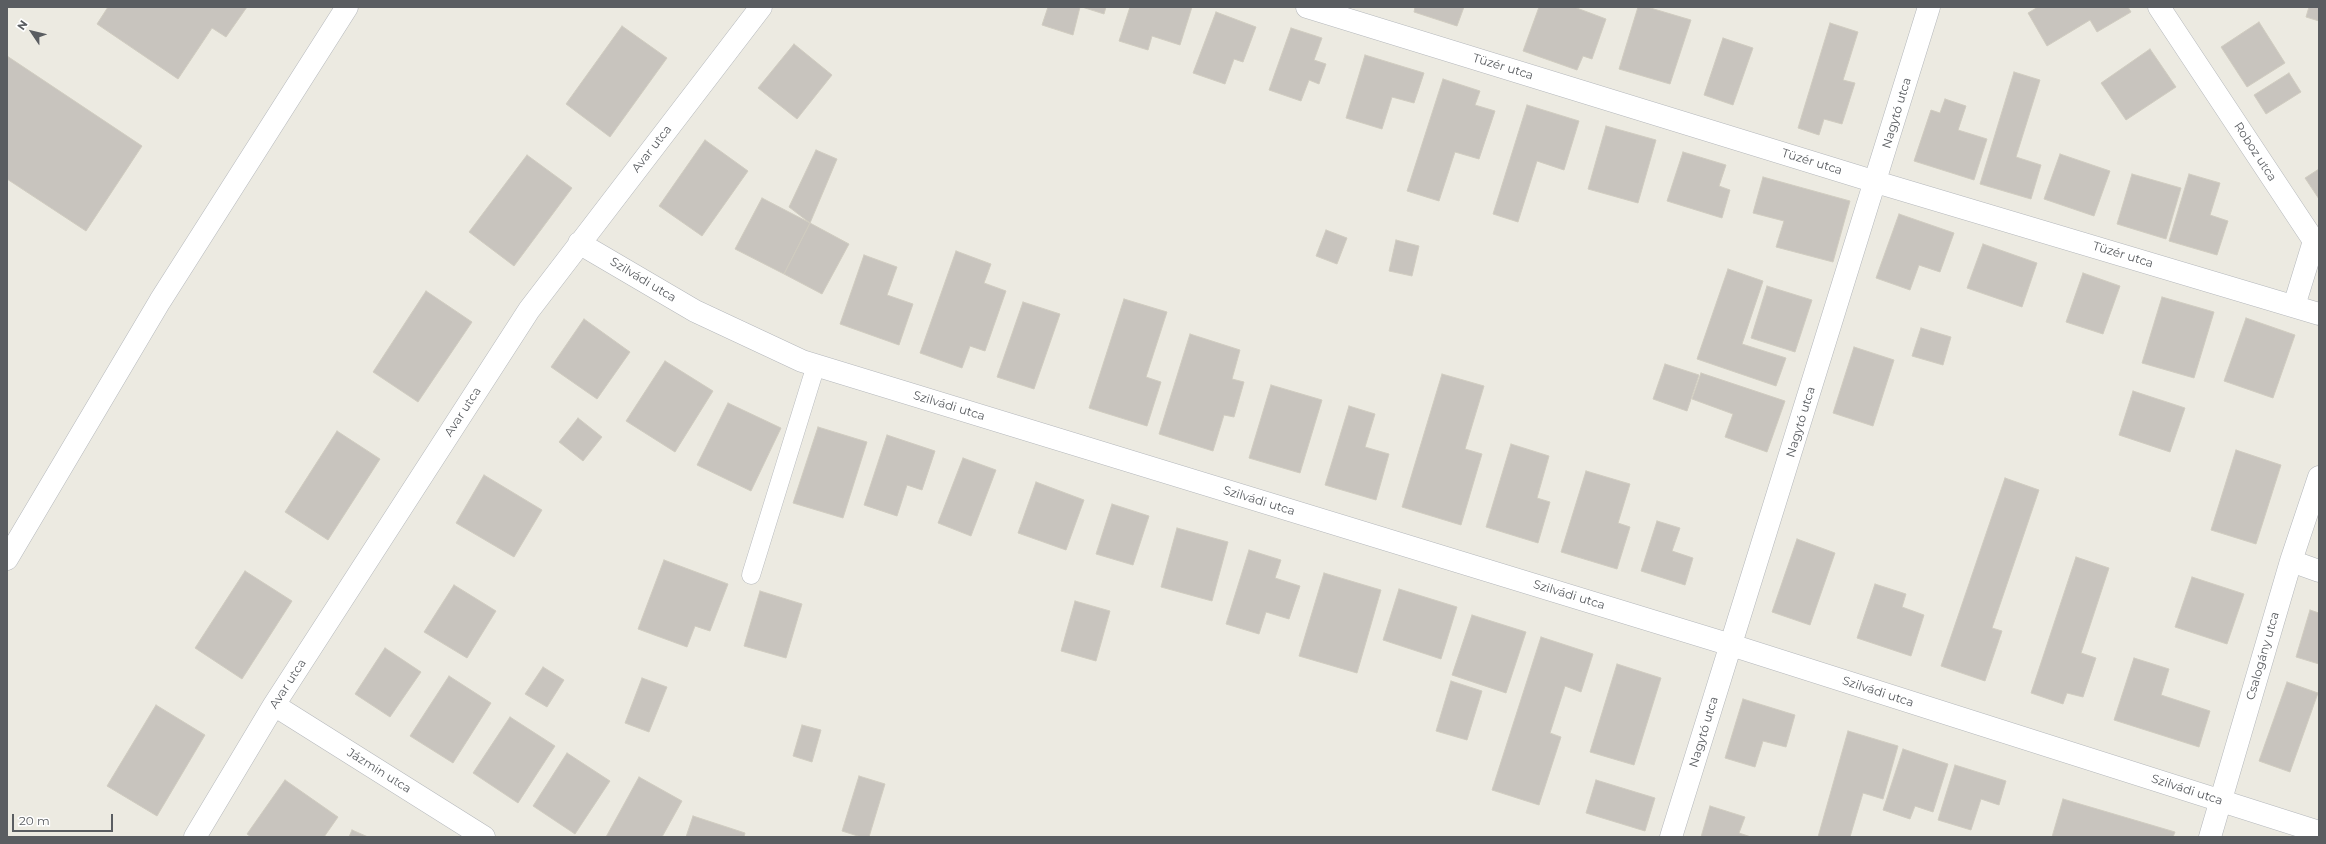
<!DOCTYPE html>
<meta charset="utf-8">
<style>
body{margin:0}
#map{position:relative;width:2326px;height:844px;overflow:hidden;background:#eceae1;font-family:Montserrat,sans-serif}
canvas{display:block}
.frame{position:absolute;inset:0;border:8px solid #5a5d61;pointer-events:none}
.north{position:absolute;left:12px;top:12px;width:40px;height:40px;-webkit-text-stroke:3px #fff;paint-order:stroke;rotate:305deg;font-size:11px;font-weight:700;line-height:16px;text-align:center;color:#5a5d61}
.north::after{content:'';display:block;margin:auto;width:14px;height:18px;background:#5a5d61;clip-path:polygon(50% 0,100% 100%,50% 72%,0 100%)}
.scale{position:absolute;left:12px;top:814px;width:101px;height:18px;box-sizing:border-box;border:2px solid #5a5d61;border-top:0;padding-left:5px;font-size:12px;line-height:14px;white-space:nowrap;color:#5a5d61;-webkit-text-stroke:3px #fff;paint-order:stroke}
</style>
<div id="map">
<canvas width="2326" height="844"></canvas>
<div class="frame"></div>
<div class="north">N</div>
<div class="scale">20 m</div>
</div>
<script>
const ctx = document.querySelector('canvas').getContext('2d');
ctx.lineJoin = 'round';
function fill(path, color) {
  ctx.fillStyle = color;
  ctx.fill(path, 'evenodd');
}
function shape(rows) {
  const path = new Path2D();
  for (const r of rows) {
    path.moveTo(r[0], r[1]);
    for (let i = 2; i < r.length; i += 2) path.lineTo(r[i], r[i + 1]);
  }
  return path;
}
function trace(path, color, width, dash) {
  ctx.strokeStyle = color;
  ctx.lineWidth = width;
  ctx.lineCap = dash ? 'butt' : 'round';
  ctx.setLineDash(dash || []);
  ctx.stroke(path);
}
function label(font, color, halo, rows, align = 'center') {
  ctx.font = font + ' Montserrat,sans-serif';
  ctx.lineWidth = 3.5;
  ctx.setLineDash([]);
  ctx.textBaseline = 'middle';
  ctx.strokeStyle = halo;
  ctx.fillStyle = color;
  for (const [text, x, y, turn = 0] of rows) {
    ctx.save();
    ctx.translate(x, y);
    ctx.rotate((+turn || 0) * Math.PI / 180);
    ctx.textAlign = isNaN(turn) ? turn : align;
    if (halo) ctx.strokeText(text, 0, 0);
    ctx.fillText(text, 0, 0);
    ctx.restore();
  }
}
const building = shape([
 [108,7,247,7,226,37,212,28,178,79,97,24,108,7],
 [1048,7,1080,7,1073,35,1042,25,1048,7],
 [1082,7,1106,7,1104,14,1082,7],
 [1130,7,1192,7,1180,45,1152,36,1148,50,1119,41,1130,7],
 [1415,7,1464,7,1457,26,1414,12,1415,7],
 [1539,7,1574,7,1606,19,1592,59,1583,56,1577,70,1523,51,1539,7],
 [1638,7,1647,7,1691,20,1670,84,1619,69,1638,7],
 [2038,7,2128,7,2131,12,2097,32,2090,20,2047,46,2028,13,2038,7],
 [2309,7,2319,7,2319,21,2306,17,2309,7],
 [1216,12,1256,27,1243,62,1234,59,1225,84,1193,73,1216,12],
 [2259,22,2285,63,2247,87,2221,47,2259,22],
 [1830,23,1858,32,1843,80,1855,83,1842,124,1824,119,1819,135,1798,128,1830,23],
 [622,26,667,58,610,137,566,104,622,26],
 [1291,28,1322,38,1314,60,1326,64,1319,84,1309,80,1301,101,1269,90,1291,28],
 [1723,38,1753,48,1733,105,1704,95,1723,38],
 [794,44,832,75,797,119,758,88,794,44],
 [2150,49,2176,87,2126,120,2101,83,2150,49],
 [1365,55,1424,73,1414,103,1392,97,1382,129,1346,118,1365,55],
 [7,56,142,146,86,231,7,179,7,56],
 [2014,72,2040,80,2016,157,2041,165,2031,199,1980,184,2014,72],
 [2289,73,2301,92,2266,114,2254,95,2289,73],
 [1443,79,1480,91,1475,105,1495,111,1479,159,1455,152,1439,201,1407,191,1443,79],
 [1945,99,1966,106,1958,130,1987,139,1974,180,1914,161,1931,110,1940,113,1945,99],
 [1527,105,1579,121,1564,170,1537,161,1518,222,1493,214,1527,105],
 [1606,126,1656,140,1638,203,1588,189,1606,126],
 [705,140,748,171,702,236,659,206,705,140],
 [816,150,837,159,810,223,789,207,816,150],
 [1683,152,1726,165,1719,186,1730,190,1722,218,1667,201,1683,152],
 [2060,154,2110,171,2094,216,2044,199,2060,154],
 [527,155,572,188,514,266,469,232,527,155],
 [2319,169,2319,199,2305,178,2319,169],
 [2132,174,2181,188,2166,239,2117,224,2132,174],
 [2189,174,2220,183,2210,215,2228,221,2217,255,2169,241,2189,174],
 [1763,177,1850,201,1833,262,1776,247,1784,221,1753,213,1763,177],
 [762,198,810,223,784,274,735,249,762,198],
 [1899,214,1954,233,1940,272,1919,265,1910,290,1876,278,1899,214],
 [810,223,849,244,822,294,784,274,810,223],
 [1326,230,1347,238,1337,264,1316,256,1326,230],
 [1396,240,1419,246,1412,276,1389,271,1396,240],
 [1983,244,2037,263,2022,307,1967,288,1983,244],
 [956,251,991,264,984,283,1006,291,985,351,970,346,962,368,920,353,956,251],
 [864,255,897,267,887,295,913,304,899,345,840,324,864,255],
 [1728,269,1763,281,1742,344,1786,358,1776,386,1697,359,1728,269],
 [2083,273,2120,286,2103,334,2066,322,2083,273],
 [1767,286,1812,300,1795,352,1751,338,1767,286],
 [426,291,472,322,418,402,373,372,426,291],
 [2162,297,2214,312,2194,378,2142,363,2162,297],
 [1124,299,1167,312,1146,377,1161,382,1147,426,1089,408,1124,299],
 [1023,302,1060,314,1034,389,997,377,1023,302],
 [2246,318,2295,335,2273,398,2224,381,2246,318],
 [584,319,630,352,597,399,551,367,584,319],
 [1921,328,1951,337,1943,365,1912,356,1921,328],
 [1190,334,1240,350,1232,379,1244,382,1234,417,1224,415,1213,451,1159,434,1190,334],
 [1854,347,1894,360,1873,426,1833,413,1854,347],
 [665,361,713,391,675,452,626,421,665,361],
 [1665,364,1699,375,1687,411,1653,399,1665,364],
 [1701,373,1785,401,1767,452,1725,437,1733,414,1692,399,1701,373],
 [1442,374,1484,386,1465,449,1482,454,1461,525,1402,507,1442,374],
 [1271,385,1322,400,1300,473,1249,458,1271,385],
 [2133,391,2185,408,2170,452,2119,435,2133,391],
 [728,403,781,428,751,491,697,465,728,403],
 [1349,406,1375,414,1365,447,1389,454,1376,500,1325,485,1349,406],
 [578,418,602,437,583,461,559,442,578,418],
 [818,427,867,442,843,518,793,503,818,427],
 [337,431,380,459,328,540,285,512,337,431],
 [887,435,935,451,922,490,907,485,897,516,864,505,887,435],
 [1511,444,1549,456,1537,498,1550,502,1538,543,1486,527,1511,444],
 [2236,450,2281,465,2256,544,2211,530,2236,450],
 [963,458,996,470,971,536,938,523,963,458],
 [1586,471,1630,484,1618,523,1630,527,1617,569,1561,552,1586,471],
 [484,475,542,510,514,557,456,523,484,475],
 [2005,478,2039,490,1992,628,2002,631,1985,681,1941,666,2005,478],
 [1036,482,1084,500,1066,550,1018,533,1036,482],
 [1112,504,1149,516,1133,565,1096,554,1112,504],
 [1657,521,1680,528,1672,551,1693,558,1685,585,1641,571,1657,521],
 [1177,528,1228,542,1212,601,1161,587,1177,528],
 [1797,539,1835,553,1810,625,1772,612,1797,539],
 [1249,550,1281,560,1275,578,1300,586,1289,619,1266,612,1259,634,1226,624,1249,550],
 [2076,557,2109,568,2081,653,2096,658,2083,697,2067,693,2063,704,2031,693,2076,557],
 [664,560,728,584,710,631,695,626,687,647,638,629,664,560],
 [245,571,292,601,242,679,195,648,245,571],
 [1324,573,1381,590,1357,673,1299,656,1324,573],
 [2192,577,2244,594,2227,644,2175,627,2192,577],
 [1875,584,1906,594,1902,607,1924,615,1911,656,1857,638,1875,584],
 [454,585,496,611,467,658,424,632,454,585],
 [1399,589,1457,607,1441,659,1383,640,1399,589],
 [760,591,802,604,786,658,744,646,760,591],
 [1075,601,1110,611,1096,661,1061,651,1075,601],
 [2310,610,2319,613,2319,664,2296,657,2310,610],
 [1472,615,1526,632,1506,693,1452,675,1472,615],
 [1541,637,1593,654,1581,692,1565,686,1550,733,1561,737,1539,805,1492,790,1541,637],
 [385,648,421,672,390,717,355,694,385,648],
 [2134,658,2169,669,2161,695,2210,711,2199,747,2114,720,2134,658],
 [1617,664,1661,678,1634,765,1590,752,1617,664],
 [543,667,564,680,547,707,525,694,543,667],
 [449,676,491,703,453,763,410,736,449,676],
 [642,678,667,687,649,732,625,723,642,678],
 [1451,681,1482,691,1467,740,1436,731,1451,681],
 [2287,682,2318,693,2290,772,2259,761,2287,682],
 [1743,699,1795,715,1786,747,1763,741,1755,767,1725,758,1743,699],
 [156,705,205,735,157,816,107,786,156,705],
 [510,717,555,746,518,803,473,773,510,717],
 [802,725,821,730,812,762,793,756,802,725],
 [1848,731,1898,746,1883,799,1863,793,1850,837,1818,837,1848,731],
 [1903,749,1948,764,1933,812,1915,806,1910,819,1883,810,1903,749],
 [567,753,610,781,575,834,533,806,567,753],
 [1955,765,2006,781,1999,805,1981,799,1971,830,1938,820,1955,765],
 [859,776,885,784,869,837,861,837,842,831,859,776],
 [639,777,682,801,662,837,606,837,639,777],
 [285,780,338,817,324,837,251,837,247,834,285,780],
 [1596,780,1655,798,1645,831,1586,813,1596,780],
 [2063,799,2175,832,2173,837,2052,837,2063,799],
 [1710,806,1745,817,1739,833,1751,837,1701,837,1710,806],
 [693,816,745,833,744,837,686,837,693,816],
 [352,830,368,837,349,837,352,830]
]);
fill(building, '#c8c4be');
trace(building, '#d0ccc0', 1);
const service = shape([
 [751,575,816,365]
]);
const minor = shape([
 [1307,7,1876,182,2319,314],
 [2159,7,2314,241,2294,306],
 [579,243,695,311,802,361,1731,645,2319,832],
 [7,559,160,301,347,7],
 [2291,561,2319,571],
 [274,705,484,837],
 [195,837,274,705,529,310,761,7],
 [1671,837,1929,7],
 [2210,837,2291,561,2319,477]
]);
trace(service, '#b4b7bb', 19);
trace(minor, '#b4b7bb', 23);
trace(service, '#fff', 18);
trace(minor, '#fff', 22);
label('12px', '#5a5d61', '#fff', [
 ["Tüzér utca",1503,67,17],
 ["Nagytó utca",1897,113,-73],
 ["Avar utca",652,149,-52],
 ["Roboz utca",2255,152,57],
 ["Tüzér utca",1812,162,17],
 ["Tüzér utca",2123,255,17],
 ["Szilvádi utca",643,280,31],
 ["Szilvádi utca",949,406,17],
 ["Avar utca",463,412,-57],
 ["Nagytó utca",1801,422,-73],
 ["Szilvádi utca",1259,501,17],
 ["Szilvádi utca",1569,595,17],
 ["Csalogány utca",2263,656,-74],
 ["Avar utca",288,684,-57],
 ["Szilvádi utca",1878,692,18],
 ["Nagytó utca",1704,732,-73],
 ["Jázmin utca",379,771,32],
 ["Szilvádi utca",2187,790,18]
]);
</script>
